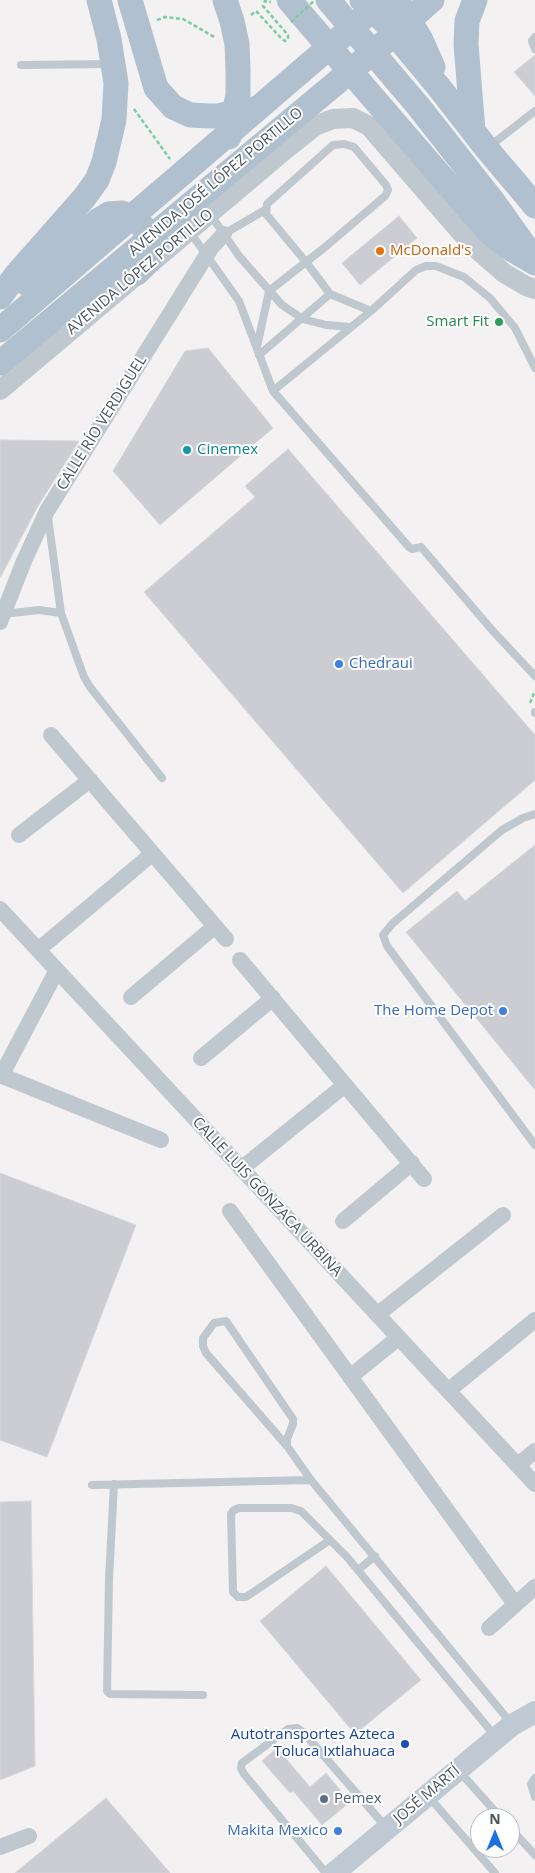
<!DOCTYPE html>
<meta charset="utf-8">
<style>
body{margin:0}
#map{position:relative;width:535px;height:1873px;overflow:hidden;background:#f3f1f1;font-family:"Open Sans",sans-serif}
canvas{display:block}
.north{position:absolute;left:470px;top:1808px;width:50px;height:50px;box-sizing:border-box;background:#fff;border:1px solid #b6bbbf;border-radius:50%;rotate:0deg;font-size:14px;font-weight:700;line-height:20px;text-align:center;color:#49545e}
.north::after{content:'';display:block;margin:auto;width:18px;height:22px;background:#1c70e2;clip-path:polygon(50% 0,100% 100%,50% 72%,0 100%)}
</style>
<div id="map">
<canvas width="535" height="1873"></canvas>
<div class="north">N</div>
</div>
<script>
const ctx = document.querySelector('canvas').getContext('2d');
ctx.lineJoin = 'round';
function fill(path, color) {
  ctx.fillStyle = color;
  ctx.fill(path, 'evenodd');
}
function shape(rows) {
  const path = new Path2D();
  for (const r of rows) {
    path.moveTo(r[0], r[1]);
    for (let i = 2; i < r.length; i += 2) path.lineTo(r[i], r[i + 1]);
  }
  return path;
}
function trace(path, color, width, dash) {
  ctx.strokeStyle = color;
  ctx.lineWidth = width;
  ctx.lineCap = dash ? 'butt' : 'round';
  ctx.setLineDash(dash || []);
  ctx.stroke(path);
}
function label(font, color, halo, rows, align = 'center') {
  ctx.font = font + ' "Open Sans",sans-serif';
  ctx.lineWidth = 4;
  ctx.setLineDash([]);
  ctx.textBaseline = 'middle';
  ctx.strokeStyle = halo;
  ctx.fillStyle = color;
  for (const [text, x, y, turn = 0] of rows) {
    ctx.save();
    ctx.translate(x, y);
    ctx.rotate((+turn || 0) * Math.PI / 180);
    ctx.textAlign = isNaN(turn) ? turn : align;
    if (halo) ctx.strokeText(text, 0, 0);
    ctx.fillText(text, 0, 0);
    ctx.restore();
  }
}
const building = shape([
 [535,55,535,96,514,72,535,55],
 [399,216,417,238,360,285,342,263,399,216],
 [208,348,273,428,160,525,113,471,185,351,208,348],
 [0,440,79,441,38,506,0,578,0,440],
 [288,449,535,735,535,780,403,893,144,592,255,497,245,486,288,449],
 [535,845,535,1090,406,932,457,891,465,901,535,845],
 [0,1173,136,1225,47,1457,0,1440,0,1173],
 [31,1501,35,1766,0,1780,0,1502,31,1501],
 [326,1566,421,1680,355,1734,260,1621,326,1566],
 [277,1748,310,1787,326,1773,350,1802,322,1825,293,1791,290,1793,262,1761,277,1748],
 [106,1798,170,1873,15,1873,106,1798]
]);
fill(building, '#cbcdd3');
trace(building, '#d5d7dc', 1);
trace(shape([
 [251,15,256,11,281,38,285,41,288,39,288,35,263,6,265,1,271,2],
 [157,20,165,17,183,19,216,38],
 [134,109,170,159],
 [530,703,535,691]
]), '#79cda5', 2.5, [4, 2.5]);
trace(shape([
 [535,37,532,41,535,49],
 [21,65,109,64],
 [490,146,535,111],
 [210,214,239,256,282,305,303,319,326,325,351,327],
 [190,232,239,301,273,391,409,547,412,549,421,547,492,630,535,676],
 [224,234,265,210],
 [257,347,269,291,306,262,324,248,385,196,388,190,386,185,354,147,344,144,333,145,267,204,266,214,306,262,330,294,371,311],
 [259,355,330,294],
 [273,391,371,311,416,270,426,266,436,266,464,277,490,298,515,328,535,368],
 [48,517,61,613,84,677,90,687,162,778],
 [3,614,39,610,61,613],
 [535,712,535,713],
 [535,814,523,818,502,830,392,924,383,935,387,946,535,1145],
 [287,1446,287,1439,293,1424,293,1419,226,1321,214,1323,203,1338,203,1346,206,1353,287,1446,311,1480,511,1723],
 [114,1484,109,1579,107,1691,110,1694,203,1695],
 [92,1485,311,1480],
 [330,1540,246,1597,238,1597,233,1592,231,1514,234,1510,239,1508,291,1508,301,1511,347,1557,495,1736],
 [358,1570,375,1556],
 [459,1771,501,1818],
 [535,1778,531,1784,535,1797],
 [429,1797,495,1873],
 [510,1828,535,1855],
 [326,1873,244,1774,241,1768,242,1763,288,1729,297,1728,303,1732,386,1827]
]), '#bfc8cf', 8);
trace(shape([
 [0,622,24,561,47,511,211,248,224,234],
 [51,735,226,939],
 [19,835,90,780],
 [0,909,535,1484],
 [38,950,152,854],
 [240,960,424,1179],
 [131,997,214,927],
 [201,1058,273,998],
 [0,1075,161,1140],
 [1,1076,57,970],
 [241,1169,345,1085],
 [230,1211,515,1604],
 [343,1221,412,1163],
 [378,1314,503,1215],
 [350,1377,398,1338],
 [449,1390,535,1320],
 [518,1465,535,1451],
 [489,1628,535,1587],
 [0,1847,29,1836]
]), '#bfc8cf', 16);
trace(shape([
 [0,390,280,154,315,126,333,119,353,118,369,126,471,244,504,273,526,286,535,289]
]), '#bfc8cf', 20);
trace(shape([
 [334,1873,512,1725,535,1712]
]), '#bfc9d4', 22);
trace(shape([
 [289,0,487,230,506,246,535,263],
 [328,0,419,107,495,204,532,256],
 [362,0,384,21,438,86,487,149,535,206],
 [397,0,421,40,433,67],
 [473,131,466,44,467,21,475,0],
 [26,283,99,220,109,214,122,213,134,218,143,227,151,239,152,250,149,261,137,273],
 [0,297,16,275,84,198,97,180,104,162,114,120,116,83,109,39,99,0]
]), '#b1c0cf', 25);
trace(shape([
 [291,22,315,0]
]), '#79cda5', 2.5, [4, 2.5]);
trace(shape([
 [130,0,156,88,173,107,190,115,210,116,218,116,250,109],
 [225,0,232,21,237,44,238,70,238,95,229,137],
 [0,330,384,0],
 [0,363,378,48,432,0]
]), '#b1c0cf', 25);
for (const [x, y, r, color] of [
 [380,251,5,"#e8710a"],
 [499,322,5,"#2e9e5b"],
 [187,450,5,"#0f9aa8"],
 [339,664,5,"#3f7fe0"],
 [503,1011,5,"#3f7fe0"],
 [405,1744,5,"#1a4fb4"],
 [324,1799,5,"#5c6f8a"],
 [338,1831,5,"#3f7fe0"]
]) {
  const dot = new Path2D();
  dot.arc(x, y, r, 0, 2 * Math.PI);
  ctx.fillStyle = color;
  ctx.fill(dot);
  trace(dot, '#fff', 2);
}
label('15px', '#49545e', '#fff', [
 ["AVENIDA JOSÉ LÓPEZ PORTILLO",216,182,-40],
 ["AVENIDA LÓPEZ PORTILLO",140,272,-40],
 ["CALLE RÍO VERDIGUEL",102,423,-58],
 ["CALLE LUIS GONZACA URBINA",267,1197,47],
 ["JOSÉ MARTÍ",427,1795,-40]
]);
label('15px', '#c56008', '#fff', [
 ["McDonald's",390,251]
], 'left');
label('15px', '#27864d', '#fff', [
 ["Smart Fit",489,322]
], 'right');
label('15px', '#0d838f', '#fff', [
 ["Cinemex",197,450]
], 'left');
label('15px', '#366cbe', '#fff', [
 ["Chedraui",349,664,"left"],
 ["The Home Depot",493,1011],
 ["Makita Mexico",328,1831]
], 'right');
label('15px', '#164399', '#fff', [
 ["Autotransportes Azteca",395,1735],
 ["Toluca Ixtlahuaca",395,1752]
], 'right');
label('15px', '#4e5e75', '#fff', [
 ["Pemex",334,1799]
], 'left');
</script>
